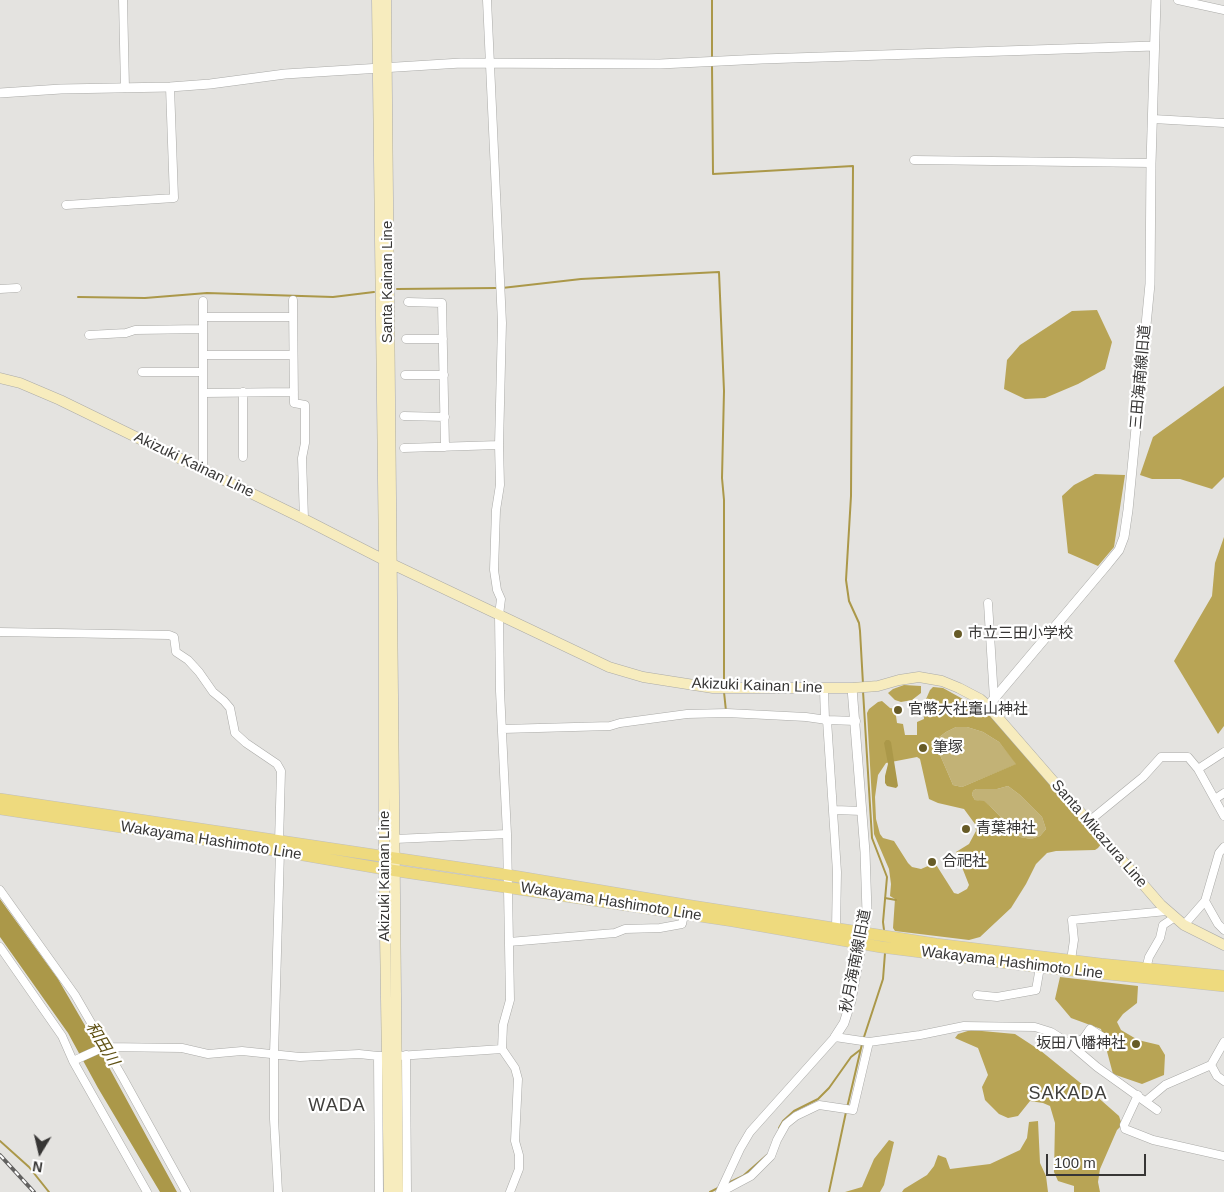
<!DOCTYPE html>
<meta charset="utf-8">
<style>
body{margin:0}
#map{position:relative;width:1224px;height:1192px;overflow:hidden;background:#e4e3e0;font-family:Arial,sans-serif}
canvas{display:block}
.north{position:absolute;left:15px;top:1127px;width:50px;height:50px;-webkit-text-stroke:4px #fff;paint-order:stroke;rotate:189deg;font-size:14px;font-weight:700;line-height:20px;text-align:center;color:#373635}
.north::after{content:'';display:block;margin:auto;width:18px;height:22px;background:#373635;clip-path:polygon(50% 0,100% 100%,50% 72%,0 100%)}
.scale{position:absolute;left:1046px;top:1154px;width:100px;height:22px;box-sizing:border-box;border:2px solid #373635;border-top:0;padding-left:6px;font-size:15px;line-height:18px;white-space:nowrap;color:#373635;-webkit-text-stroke:4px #fff;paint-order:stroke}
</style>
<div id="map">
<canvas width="1224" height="1192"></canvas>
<div class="north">N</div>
<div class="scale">100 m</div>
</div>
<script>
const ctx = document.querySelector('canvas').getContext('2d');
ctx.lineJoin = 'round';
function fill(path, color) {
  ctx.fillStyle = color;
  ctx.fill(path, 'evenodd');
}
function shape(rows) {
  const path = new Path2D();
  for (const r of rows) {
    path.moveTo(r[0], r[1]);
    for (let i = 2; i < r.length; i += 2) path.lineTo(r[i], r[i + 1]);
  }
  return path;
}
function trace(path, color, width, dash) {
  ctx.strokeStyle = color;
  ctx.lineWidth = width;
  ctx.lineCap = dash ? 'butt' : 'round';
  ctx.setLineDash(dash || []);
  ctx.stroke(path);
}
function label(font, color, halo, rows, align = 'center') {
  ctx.font = font + ' Arial,"Noto Sans JP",sans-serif';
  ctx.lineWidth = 4.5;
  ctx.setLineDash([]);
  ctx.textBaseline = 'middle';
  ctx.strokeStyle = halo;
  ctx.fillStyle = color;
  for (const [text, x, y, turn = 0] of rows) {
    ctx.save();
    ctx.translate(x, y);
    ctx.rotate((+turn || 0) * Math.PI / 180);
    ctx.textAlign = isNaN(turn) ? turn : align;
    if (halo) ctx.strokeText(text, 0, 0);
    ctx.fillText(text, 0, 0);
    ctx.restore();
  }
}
fill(shape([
 [956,727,967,727,983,732,999,742,1017,764,962,787,953,785,934,741,946,732],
 [1008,786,1020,795,1042,817,1046,829,1040,836,1031,839,1020,837,991,807,984,802,975,800,972,795,973,791,976,789,997,789]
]), '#c2b276');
fill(shape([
 [1097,310,1112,342,1105,369,1078,384,1045,398,1025,399,1004,389,1007,360,1020,345,1072,311],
 [1224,386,1224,477,1212,489,1180,479,1152,479,1140,475,1153,437],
 [1095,474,1125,475,1114,547,1098,566,1068,553,1062,496,1074,485],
 [1224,537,1224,726,1218,734,1174,661,1212,596,1215,563],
 [904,685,921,686,921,693,912,700,901,702,895,700,888,693,893,689],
 [933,687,943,688,988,713,1102,843,1098,848,1095,850,1056,851,1047,853,1036,864,1026,884,1011,908,980,937,969,940,895,931,893,928,895,899,890,896,891,884,889,869,874,834,867,713,869,709,878,702,882,701,890,708,895,709,897,723,903,724,905,735,917,735,917,722,924,719,923,706,930,690],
 [956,727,967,727,983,732,999,742,1016,764,962,787,953,785,934,741,946,732],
 [917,757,920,759,929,799,938,803,964,809,975,824,976,831,969,844,956,852,969,885,967,889,958,894,954,893,935,863,921,869,912,867,908,863,894,841,883,838,880,834,876,819,875,797,878,775,886,763],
 [1008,786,1020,795,1042,817,1046,829,1040,836,1031,839,1020,837,991,807,984,801,975,800,972,795,973,791,976,789,997,789],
 [1060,977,1138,986,1137,1003,1123,1014,1117,1022,1121,1030,1138,1040,1159,1045,1165,1055,1164,1075,1142,1084,1113,1074,1101,1029,1071,1018,1055,999],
 [971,1030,1015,1034,1041,1051,1094,1094,1119,1116,1122,1125,1117,1130,1100,1169,1098,1182,1100,1192,1074,1192,1074,1186,1058,1181,1054,1172,1055,1123,1050,1106,1043,1103,1030,1101,1018,1116,1008,1118,999,1114,985,1100,982,1087,988,1075,978,1048,955,1038,958,1034],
 [1038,1121,1040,1163,1046,1176,1048,1192,902,1192,904,1189,927,1175,934,1166,938,1155,946,1158,950,1169,990,1164,1020,1150,1027,1138,1029,1122],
 [889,1140,894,1142,884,1185,880,1192,845,1192,862,1187,874,1159]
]), '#b8a455');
fill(shape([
 [886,740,889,740,891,742,898,786,896,788,887,786,885,783,885,776,888,764,884,743],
 [0,899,58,979,105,1060,177,1192,160,1192,98,1088,68,1033,0,937]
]), '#ab9849');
trace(shape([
 [712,58,712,0],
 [712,65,713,174,853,166,851,496,846,580,849,601,859,623,860,631,863,684],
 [502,288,581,279,719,272,724,391,722,478,724,500,724,684],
 [397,289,497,288],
 [78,297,145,298,207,293,333,297,374,292],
 [863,691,872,838,887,877,883,922,884,930],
 [724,692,726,711],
 [885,898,896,900],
 [863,1040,883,979,885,953],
 [847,1108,862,1044],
 [779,1128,783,1121,794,1111,818,1099,829,1088,851,1057,860,1050],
 [0,1141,29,1167,49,1192],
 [726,1184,743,1176,767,1155],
 [710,1192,720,1187],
 [829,1192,846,1112]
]), '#ab9849', 2);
const minor = shape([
 [123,0,125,88],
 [487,0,502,323,499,445,500,485,496,510,494,570,497,590,501,599,499,615,500,691,507,834,510,1000,503,1025,502,1049,515,1068,518,1079,515,1141,519,1155,519,1169,510,1192],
 [1178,0,1224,10],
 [1153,119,1224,123],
 [914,160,1151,163],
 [66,205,174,198,170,87],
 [0,289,17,288],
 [293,300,294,403,305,405,305,443,302,458,304,519],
 [203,301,203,470],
 [408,302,442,303,445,447],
 [203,317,293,317],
 [89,335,126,333,135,330,203,329],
 [406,339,443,339],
 [203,355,293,355],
 [142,372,202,372],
 [405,375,444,375],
 [204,393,294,392],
 [404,416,445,417],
 [404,448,499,445],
 [243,457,243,392],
 [988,603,994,699],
 [0,632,169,635,174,637,176,652,188,660,199,672,213,692,224,701,230,708,235,733,246,743,277,764,281,771,279,842],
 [824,689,825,720],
 [827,720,837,872,836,929],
 [503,729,610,726,620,723,687,714,727,713,806,717,827,720,856,721],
 [1198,769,1224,752],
 [1215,799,1224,793],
 [835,810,862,811],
 [1088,822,1143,777,1161,757,1188,757,1198,769,1224,816],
 [395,839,507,834],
 [0,890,75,995,123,1078,186,1192],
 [1205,901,1218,924,1224,930],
 [1184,925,1205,901,1219,853,1224,847],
 [509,942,615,933,625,929,660,928,682,924,685,910],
 [0,947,62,1036,73,1061,104,1047,182,1048,208,1054,242,1051,300,1057,359,1054,378,1056,398,1056,502,1049],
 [1071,960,1074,940,1072,920,1167,911],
 [1146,969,1149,957,1160,938,1163,925,1175,917],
 [977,995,997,997,1036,990,1040,967],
 [1070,1044,1083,1039,1090,1029,1109,1041],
 [406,1055,407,1192],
 [378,1056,379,1192],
 [73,1061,147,1192],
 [1211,1065,1217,1076,1224,1081],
 [1138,1095,1124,1125,1125,1129,1153,1140,1224,1156],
 [1146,1101,1165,1085,1211,1065,1224,1042],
 [278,1192,274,1119,274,1054,280,851],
 [720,1192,740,1149,750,1132,835,1037,869,1042,920,1035,964,1026,1035,1027,1051,1032,1070,1044,1097,1067,1157,1110],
 [721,1192,751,1176,771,1156,777,1140,786,1124,796,1116,819,1105,853,1110,869,1042]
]);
const tertiary = shape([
 [0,93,61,89,170,87,210,84,285,74,461,63,660,64,762,59,1154,46],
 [988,706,1106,566,1119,550,1124,537,1128,510,1150,284,1151,163,1156,0],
 [835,1037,844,1023,851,1001,867,912,865,852,852,688]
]);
const secondary = shape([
 [377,0,384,560,384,869,389,1192],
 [386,0,398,1192],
 [0,378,20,383,60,400,304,519,392,564,609,667,643,677,713,688,852,688,878,686,899,680,919,677,942,681,959,688,980,699,988,706,1161,905,1184,925,1224,945]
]);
const primary = shape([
 [0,799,508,875,686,905,936,944,1101,964,1224,976],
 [0,809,280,851,384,869,733,921,881,947,1040,967,1224,986]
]);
trace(minor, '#aaaaa7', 9);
trace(tertiary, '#aaaaa7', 10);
trace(secondary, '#aaaaa7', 11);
trace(primary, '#bfbfbe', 12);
trace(minor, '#fff', 8);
trace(tertiary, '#fff', 9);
trace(secondary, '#f7ecbe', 10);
trace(primary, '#eeda7e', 11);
const rail = shape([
 [0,1155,34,1192]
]);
trace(rail, '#626160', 4);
trace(rail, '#fff', 2, [5.5]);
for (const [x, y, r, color] of [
 [958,634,5,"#675b27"],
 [898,710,5,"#675b27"],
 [923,748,5,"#675b27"],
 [966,829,5,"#675b27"],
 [932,862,5,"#675b27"],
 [1136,1044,5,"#675b27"]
]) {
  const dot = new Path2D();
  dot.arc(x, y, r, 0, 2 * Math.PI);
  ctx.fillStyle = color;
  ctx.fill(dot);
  trace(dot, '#fff', 2);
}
label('15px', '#373635', '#fff', [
 ["Santa Kainan Line",388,282,-90],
 ["三田海南線旧道",1141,377,-85],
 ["Akizuki Kainan Line",194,465,26],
 ["Akizuki Kainan Line",757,686,2],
 ["Santa Mikazura Line",1099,834,49],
 ["Wakayama Hashimoto Line",211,841,9],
 ["Akizuki Kainan Line",385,876,-90],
 ["Wakayama Hashimoto Line",611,902,9],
 ["秋月海南線旧道",856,961,-79],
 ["Wakayama Hashimoto Line",1012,963,7]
]);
label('15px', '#373635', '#fff', [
 ["市立三田小学校",968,634],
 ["官幣大社竃山神社",908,710],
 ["筆塚",933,748],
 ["青葉神社",976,829],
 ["合祀社",942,862],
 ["坂田八幡神社",1126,1044,"right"]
], 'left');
label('italic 16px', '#5f5114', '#fff', [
 ["和田川",102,1044,59]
]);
ctx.letterSpacing = '1px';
label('18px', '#403f3c', '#fff', [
 ["SAKADA",1068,1094],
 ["WADA",337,1106]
]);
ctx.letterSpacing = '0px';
</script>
